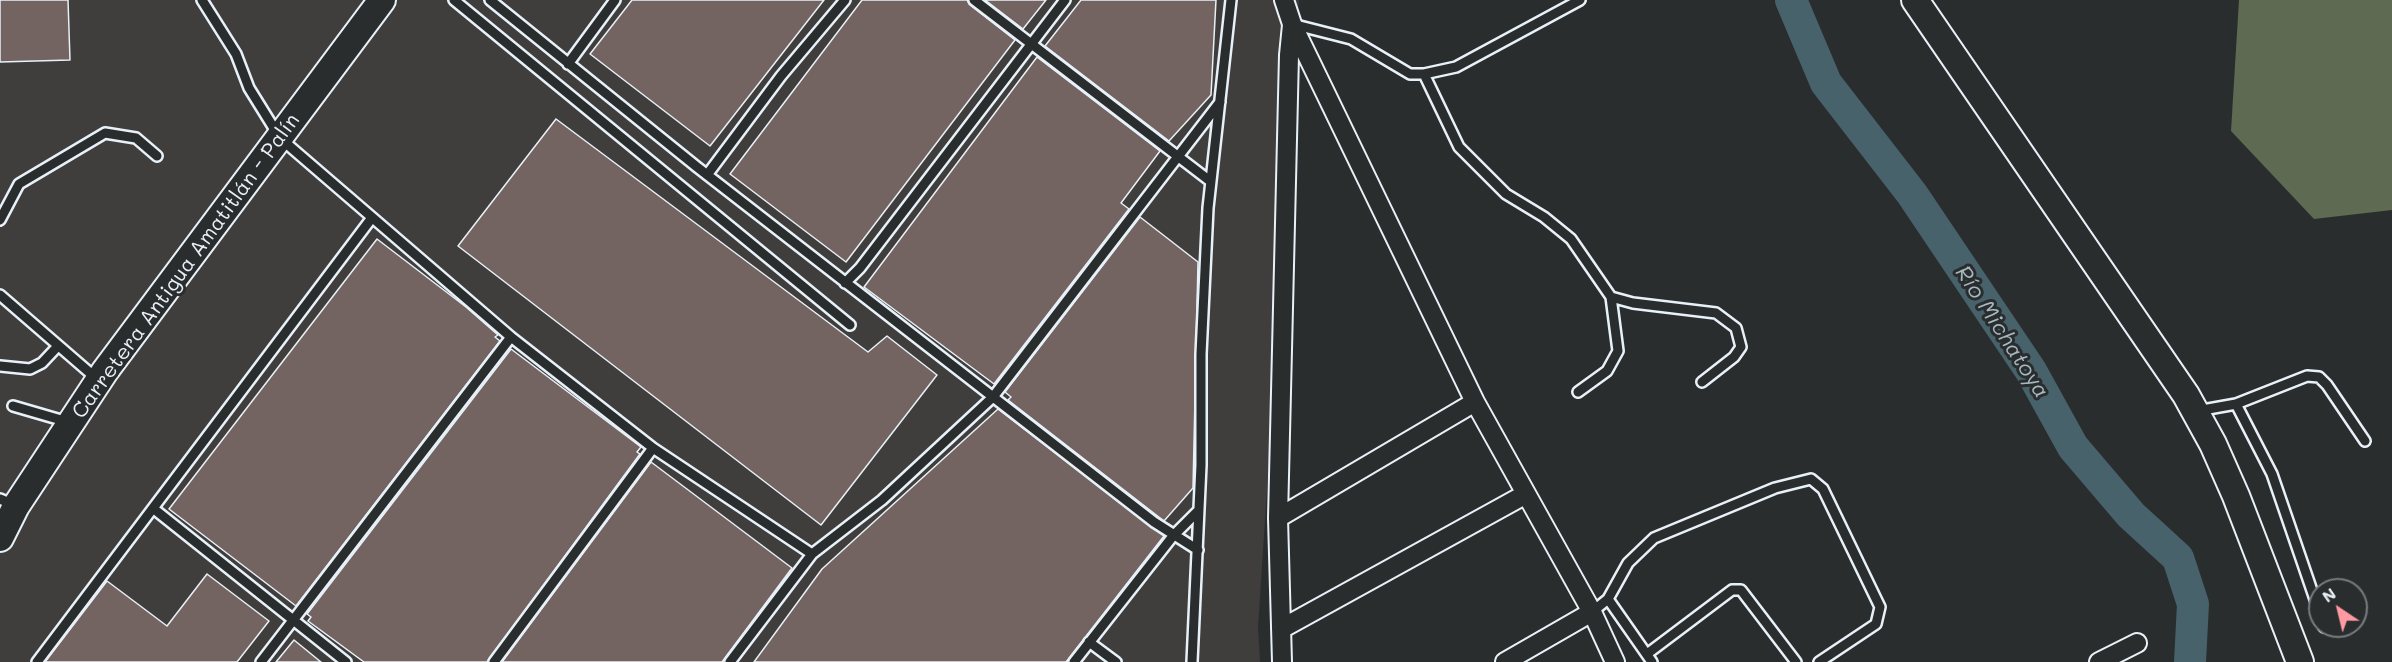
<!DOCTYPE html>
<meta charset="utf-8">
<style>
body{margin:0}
#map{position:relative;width:2392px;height:662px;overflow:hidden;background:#2a2d2e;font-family:Mali,sans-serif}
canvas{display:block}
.north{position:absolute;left:2308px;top:578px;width:60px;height:60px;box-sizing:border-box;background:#2a2d2e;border:2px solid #767b7f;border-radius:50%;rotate:325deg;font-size:16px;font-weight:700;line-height:24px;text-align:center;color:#e8f1f8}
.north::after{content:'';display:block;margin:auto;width:21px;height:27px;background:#ff9aa2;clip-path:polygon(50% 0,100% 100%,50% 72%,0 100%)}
</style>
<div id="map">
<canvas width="2392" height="662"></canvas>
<div class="north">N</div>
</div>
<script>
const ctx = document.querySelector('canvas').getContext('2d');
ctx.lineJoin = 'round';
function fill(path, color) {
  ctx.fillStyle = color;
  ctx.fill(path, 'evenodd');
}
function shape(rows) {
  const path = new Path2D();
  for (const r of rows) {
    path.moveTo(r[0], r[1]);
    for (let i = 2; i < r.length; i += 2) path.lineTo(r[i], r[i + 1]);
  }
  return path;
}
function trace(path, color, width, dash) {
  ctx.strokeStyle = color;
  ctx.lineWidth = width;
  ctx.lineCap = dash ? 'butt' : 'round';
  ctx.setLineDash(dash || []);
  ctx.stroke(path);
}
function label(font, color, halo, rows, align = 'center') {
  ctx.font = font + ' Mali,sans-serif';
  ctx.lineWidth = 6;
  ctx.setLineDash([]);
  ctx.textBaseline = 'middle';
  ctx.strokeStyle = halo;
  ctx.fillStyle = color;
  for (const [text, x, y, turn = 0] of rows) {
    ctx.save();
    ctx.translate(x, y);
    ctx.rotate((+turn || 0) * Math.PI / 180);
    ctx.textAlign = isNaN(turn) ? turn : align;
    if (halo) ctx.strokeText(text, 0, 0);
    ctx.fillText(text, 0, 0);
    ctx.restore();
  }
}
fill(shape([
 [0,0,1299,0,1258,627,1260,662,0,662]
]), '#403e3d');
fill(shape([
 [2239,0,2392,0,2392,210,2314,219,2231,131]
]), '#5e6a51');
trace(shape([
 [1791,0,1826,83,1912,194,2031,371,2073,447,2131,515,2178,558,2193,604,2190,662]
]), '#47626b', 32);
const building = shape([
 [0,0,68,0,70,60,0,62,0,0],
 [632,0,824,0,710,146,590,54,632,0],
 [862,0,967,0,970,5,1015,40,846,262,730,174,862,0],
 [985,0,1046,0,1023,29,985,0],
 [1081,0,1216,0,1211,95,1169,141,1045,46,1081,0],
 [1037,57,1160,151,1121,203,1129,209,994,384,864,287,1037,57],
 [556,119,868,352,887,336,937,375,821,525,458,246,556,119],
 [1140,217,1198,262,1193,488,1164,521,1008,400,1011,397,1005,392,1140,217],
 [377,239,466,307,498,335,495,337,500,341,296,606,169,509,377,239],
 [511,349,641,447,637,452,640,454,487,662,364,662,308,621,311,617,307,614,511,349],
 [998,409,1164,536,1066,662,754,662,822,569,998,409],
 [651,462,792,568,722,662,502,662,651,462],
 [207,574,269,621,237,662,45,662,107,581,167,626,207,574],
 [294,640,321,662,276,662,294,640]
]);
fill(building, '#736461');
trace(building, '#e8f1f8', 1.5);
const lane = shape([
 [202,0,236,54,249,88,280,138,511,337,653,448,812,554,730,662],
 [454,0,850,325],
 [490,0,697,167,1154,522,1198,550],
 [974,0,1210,181],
 [1292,24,1351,39,1410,74,1424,74,1456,67,1580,0],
 [568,64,615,0],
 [1424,74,1459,147,1506,194,1544,217,1571,239,1611,297,1633,303,1716,313,1736,328,1741,347,1734,357,1702,382],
 [707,175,781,76,845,0],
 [0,220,19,184,105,133,136,138,157,156],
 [845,283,860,268,1065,0],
 [0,295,97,379],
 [0,366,30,369,42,363,58,346],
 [1578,392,1607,371,1618,351,1611,297],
 [2236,404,2307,376,2319,377,2327,385,2365,441],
 [13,406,68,422],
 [2197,411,2236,404,2272,474,2320,614],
 [0,499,14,505],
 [154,509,346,662],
 [812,554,882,500,993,397,1220,102],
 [1608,599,1652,662],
 [1592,612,1608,599,1628,563,1654,538,1775,488,1811,479,1823,489,1880,607,1876,624,1819,662],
 [2324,626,2324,627],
 [1089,642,1116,662],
 [1647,654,1732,590,1741,590,1796,662],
 [37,662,371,219],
 [261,662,511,337],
 [494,662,653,448],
 [1074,662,1173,536,1199,510],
 [1192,662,1201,465,1201,354,1208,208,1231,0]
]);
const street = shape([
 [1284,0,1292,24,1475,402,1592,612,1615,662],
 [1278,518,1475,402],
 [1281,629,1526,494],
 [1282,662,1278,518,1289,55,1292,25],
 [1505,662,1592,612],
 [2099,662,2137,643]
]);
const secondary = shape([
 [1915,0,2186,395,2213,444,2236,496,2300,662],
 [0,538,16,506,105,371,382,0]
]);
trace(lane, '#e8f1f8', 14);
trace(street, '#e8f1f8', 22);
trace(secondary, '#e8f1f8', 30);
trace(lane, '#2a2d2e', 9);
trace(street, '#2a2d2e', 18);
trace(secondary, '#2a2d2e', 26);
label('21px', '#e8f1f8', '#2a2d2e', [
 ["Carretera Antigua Amatitlán - Palín",186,266,-54]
]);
label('italic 22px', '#a8b8c0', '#2a2d2e', [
 ["Río Michatoya",2002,332,57]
]);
</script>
